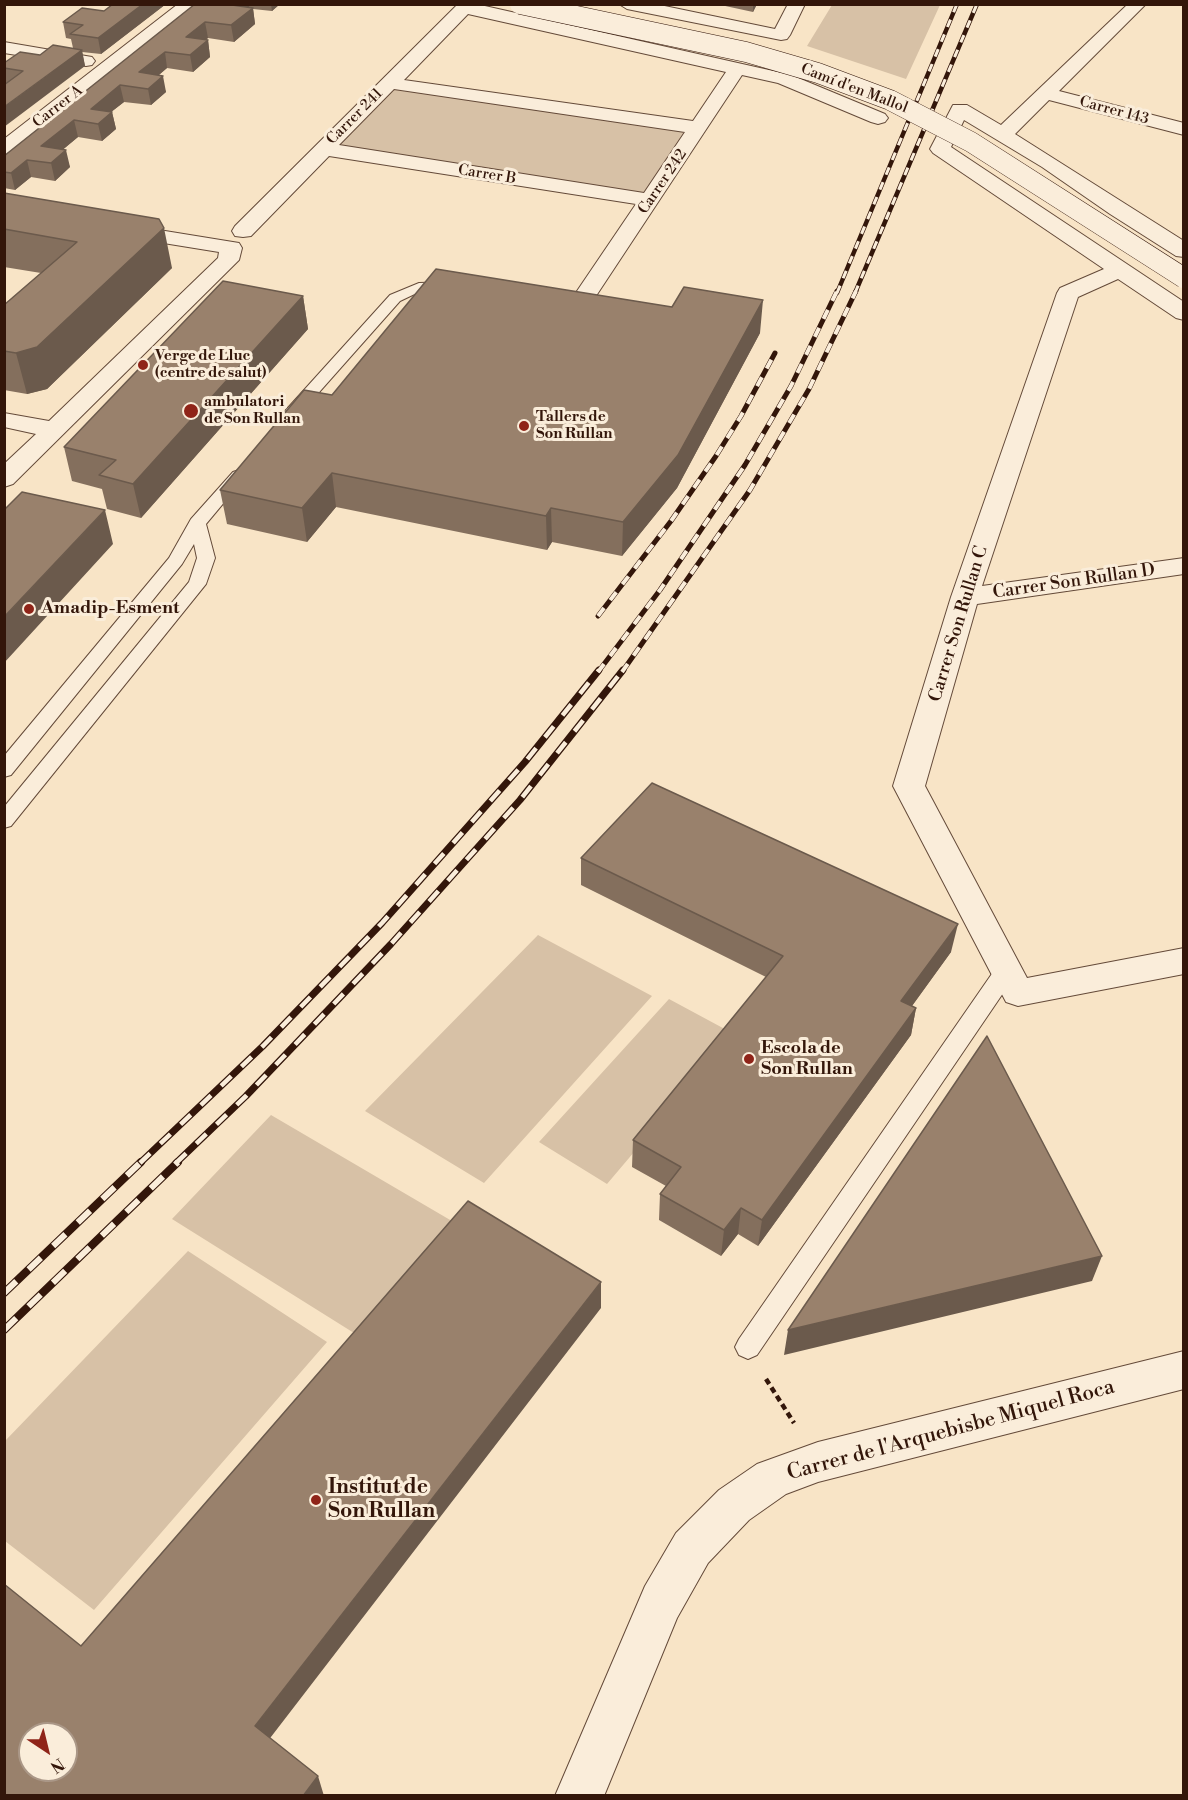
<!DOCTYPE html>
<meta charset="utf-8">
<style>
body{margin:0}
#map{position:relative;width:1188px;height:1800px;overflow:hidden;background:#f8e4c6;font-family:"Libre Bodoni",serif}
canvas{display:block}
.frame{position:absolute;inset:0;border:6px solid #33160a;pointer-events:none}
.north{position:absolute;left:18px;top:1722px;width:60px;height:60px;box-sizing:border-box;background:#faedda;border:2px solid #aa9787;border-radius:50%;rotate:145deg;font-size:16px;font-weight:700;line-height:24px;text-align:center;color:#33160a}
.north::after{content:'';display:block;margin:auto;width:21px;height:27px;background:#8f2418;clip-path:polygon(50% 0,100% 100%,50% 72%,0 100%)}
</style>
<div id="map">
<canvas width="1188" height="1800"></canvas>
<div class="frame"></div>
<div class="north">N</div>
</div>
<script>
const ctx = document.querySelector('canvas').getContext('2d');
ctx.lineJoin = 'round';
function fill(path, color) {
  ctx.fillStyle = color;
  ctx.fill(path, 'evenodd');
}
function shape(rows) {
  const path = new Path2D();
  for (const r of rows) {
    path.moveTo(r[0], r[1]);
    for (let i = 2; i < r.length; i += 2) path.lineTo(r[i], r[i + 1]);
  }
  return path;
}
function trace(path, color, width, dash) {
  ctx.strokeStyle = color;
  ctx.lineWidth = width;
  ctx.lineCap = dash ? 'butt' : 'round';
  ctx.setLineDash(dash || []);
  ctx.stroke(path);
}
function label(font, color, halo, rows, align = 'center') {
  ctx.font = font + ' "Libre Bodoni",serif';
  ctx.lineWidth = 6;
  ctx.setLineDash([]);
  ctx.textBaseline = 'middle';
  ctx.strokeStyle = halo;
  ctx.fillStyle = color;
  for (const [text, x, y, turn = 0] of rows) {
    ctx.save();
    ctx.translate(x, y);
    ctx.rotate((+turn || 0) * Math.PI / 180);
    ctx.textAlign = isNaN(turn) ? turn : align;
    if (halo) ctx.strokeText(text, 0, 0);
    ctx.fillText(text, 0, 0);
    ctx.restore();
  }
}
fill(shape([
 [832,5,832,4,940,5,906,79,807,46],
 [389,83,699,128,651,200,323,149],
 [538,935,652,996,484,1183,365,1111],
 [669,999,734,1034,607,1184,539,1142],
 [271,1115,457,1224,362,1338,172,1219],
 [188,1251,327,1342,94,1610,5,1541,5,1441]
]), '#d7c1a6');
const lane = shape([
 [450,282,457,286,455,289,421,291,400,301,298,416,286,416,284,413,286,410,390,295,419,283,450,282],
 [239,470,247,475,206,524,215,558,206,584,11,826,4,828,4,807,189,582,197,558,194,544,182,564,11,775,4,777,4,756,169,558,191,519,233,472,239,470],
 [1006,963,1014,965,1017,971,1014,977,757,1355,748,1359,739,1355,735,1347,739,1339,998,965,1006,963]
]);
const street = shape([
 [178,4,198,4,11,153,4,155,4,139,178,4],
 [458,4,476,4,791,75,885,114,888,118,885,122,878,124,871,122,778,83,742,75,594,299,586,301,578,299,575,294,636,204,329,156,251,236,243,237,235,236,232,231,235,226,458,4],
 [468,14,726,72,693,121,404,80,468,14],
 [394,89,685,132,644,193,339,145,394,89],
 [619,4,655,4,775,29,788,4,805,4,790,35,787,39,781,40,627,9,619,4],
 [1128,4,1146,4,1059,91,1184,123,1184,135,1049,100,1015,134,1184,241,1184,257,1176,256,1110,214,1042,167,964,120,951,147,1184,302,1184,320,1176,318,1118,279,1078,297,982,586,1184,558,1184,574,977,604,925,786,1027,978,1184,948,1184,974,1018,1006,1006,1002,893,786,951,597,1057,293,1060,288,1104,269,933,153,930,149,953,105,967,105,1001,125,1128,4],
 [4,42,86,56,92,57,95,61,92,65,86,66,4,53,4,42],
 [122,224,239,243,242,248,239,260,13,484,4,487,4,464,36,434,4,427,4,413,49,421,218,258,219,252,114,235,111,230,114,225,122,224],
 [1184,1351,1184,1389,818,1482,786,1494,749,1520,708,1563,677,1618,604,1796,555,1796,645,1586,676,1533,719,1490,757,1464,818,1442,1184,1351]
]);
trace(lane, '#644a39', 2);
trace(street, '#644a39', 2);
trace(shape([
 [766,1379,794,1423]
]), '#33160a', 4.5, [6, 4]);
fill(lane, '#faedda');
fill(street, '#faedda');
const railFar3 = shape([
 [837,293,957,4],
 [855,293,977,4]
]);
const railFar2 = shape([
 [598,616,671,521,716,456,741,416,775,353],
 [598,672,660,590,745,465,791,386,837,291],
 [622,672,750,490,809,389,856,291]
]);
const railFar1 = shape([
 [140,1163,263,1046,382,923,525,762,599,670],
 [176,1163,246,1096,391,944,520,800,623,670]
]);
const rail = shape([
 [4,1293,141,1162],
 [4,1330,178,1162]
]);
trace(railFar3, '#33160a', 4.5);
trace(railFar2, '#33160a', 5);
trace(railFar1, '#33160a', 7);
trace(rail, '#33160a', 8);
trace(railFar3, '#faedda', 3, [8]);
trace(railFar2, '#faedda', 4, [10]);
trace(railFar1, '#faedda', 4.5, [14]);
trace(rail, '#faedda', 6, [17]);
const secondaryBridge = shape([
 [520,4,746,52,818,73,890,100,971,142,1184,278]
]);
trace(secondaryBridge, '#33160a', 21, []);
trace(secondaryBridge, '#faedda', 20);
fill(shape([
 [109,4,166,4,101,54,82,52,85,66,4,84,4,63,73,48,71,39,66,38,63,22,104,11,110,7],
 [195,4,280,4,272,11,253,9,255,24,234,42,208,38,205,40,208,40,210,57,193,72,167,68,159,75,166,92,151,105,124,102,111,112,112,112,116,129,102,141,78,137,62,150,70,167,55,181,31,177,15,190,4,188,4,156],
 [716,4,757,4,753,12],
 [4,193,172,268,47,389,27,394,4,390,4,305,41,273,4,267],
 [303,296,308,329,141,518,107,509,102,489,72,481,64,447],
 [760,333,677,488,622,556,552,542,547,550,336,507,307,542,227,524,220,490,332,395],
 [581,858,951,952,912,1006,916,1008,911,1035,758,1246,738,1234,721,1256,659,1220,660,1194,666,1186,632,1167,633,1140,766,977,581,885]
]), '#846f5d');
fill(shape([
 [143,4,166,4,101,54,98,38],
 [233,4,249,4,249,8,234,21],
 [271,4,280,4,272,11],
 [753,4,757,4,753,12],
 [253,8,255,24,234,42,231,25],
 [205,22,208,38,189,54,186,37],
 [208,40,210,57,193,72,190,55],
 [82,50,85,66,4,127,4,107],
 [165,52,167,68,142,89,139,72],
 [163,76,166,92,151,105,148,89],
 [120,85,124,102,97,123,91,109],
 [112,112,116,129,102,141,98,124],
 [74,120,78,137,47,163,41,146],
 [66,150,70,167,55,181,51,163],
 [27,160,31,177,15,190,11,173],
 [164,228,172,268,47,389,27,394,16,353],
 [303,296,308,329,141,518,133,484],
 [763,300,760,333,677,488,622,556,623,522],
 [332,473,336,507,307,542,302,508],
 [551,508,552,542,547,550,546,516],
 [105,510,113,544,4,663,4,617],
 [958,924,951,952,896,1028,901,1001],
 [916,1008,911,1035,758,1246,762,1220],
 [741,1208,738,1234,721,1256,724,1230],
 [1102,1256,1092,1281,784,1355,788,1330],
 [601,1282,601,1308,264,1746,255,1726],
 [318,1776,324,1796,303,1796]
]), '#6b5a4c');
const building = shape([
 [113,4,143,4,98,38,70,34,83,25,63,22,82,8,104,11,113,4],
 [195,4,233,4,232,5,253,8,231,25,205,22,186,37,208,40,190,55,165,52,139,72,163,76,148,89,120,85,91,109,112,112,98,124,74,120,41,146,66,150,51,163,27,160,11,173,4,172,4,156,195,4],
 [53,45,82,50,4,107,4,85,23,71,4,68,4,63,20,52,40,55,53,45],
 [4,193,159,219,164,228,37,347,16,353,4,351,4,305,77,242,4,229,4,193],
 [436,269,672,307,684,287,763,300,678,455,623,522,551,508,546,516,332,473,302,508,220,490,304,390,332,395,436,269],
 [223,281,303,296,133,484,99,475,116,460,64,447,223,281],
 [22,492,105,510,4,617,4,510,22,492],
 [652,783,958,924,901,1001,916,1008,762,1220,741,1208,724,1230,660,1194,681,1167,633,1140,783,956,581,858,652,783],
 [987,1036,1102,1256,788,1330,987,1036],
 [468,1201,601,1282,255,1726,318,1776,303,1796,4,1796,4,1584,81,1646,468,1201],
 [30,1734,66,1734,66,1770,30,1770,30,1734]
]);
fill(building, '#99816c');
trace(building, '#6b5a4c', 1.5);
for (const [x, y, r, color] of [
 [143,365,6,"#8f2418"],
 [191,411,8,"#8f2418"],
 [524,426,6,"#8f2418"],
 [29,609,6,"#8f2418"],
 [749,1059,6,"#8f2418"],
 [316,1500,6,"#8f2418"]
]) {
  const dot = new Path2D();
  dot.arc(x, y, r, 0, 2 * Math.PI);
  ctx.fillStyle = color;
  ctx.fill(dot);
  trace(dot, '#faedda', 2);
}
label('15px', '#33160a', '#faedda', [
 ["Camí d'en Mallol",854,89,21],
 ["Carrer A",58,107,-38],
 ["Carrer 143",1114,111,15],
 ["Carrer 241",355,117,-45],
 ["Carrer B",487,175,9],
 ["Carrer 242",663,182,-56]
]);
label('bold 15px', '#33160a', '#faedda', [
 ["Verge de Lluc",155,356],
 ["(centre de salut)",155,373],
 ["ambulatori",204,402],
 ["de Son Rullan",204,419],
 ["Tallers de",536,417],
 ["Son Rullan",536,434]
], 'left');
label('18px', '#33160a', '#faedda', [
 ["Carrer Son Rullan D",1074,582,-8],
 ["Carrer Son Rullan C",959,624,-73]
]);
label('bold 18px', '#33160a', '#faedda', [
 ["Amadip-Esment",41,609],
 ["Escola de",761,1049],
 ["Son Rullan",761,1070]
], 'left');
label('21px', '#33160a', '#faedda', [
 ["Carrer de l'Arquebisbe Miquel Roca",951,1431,-15]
]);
label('bold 21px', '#33160a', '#faedda', [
 ["Institut de",328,1488],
 ["Son Rullan",328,1512]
], 'left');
</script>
